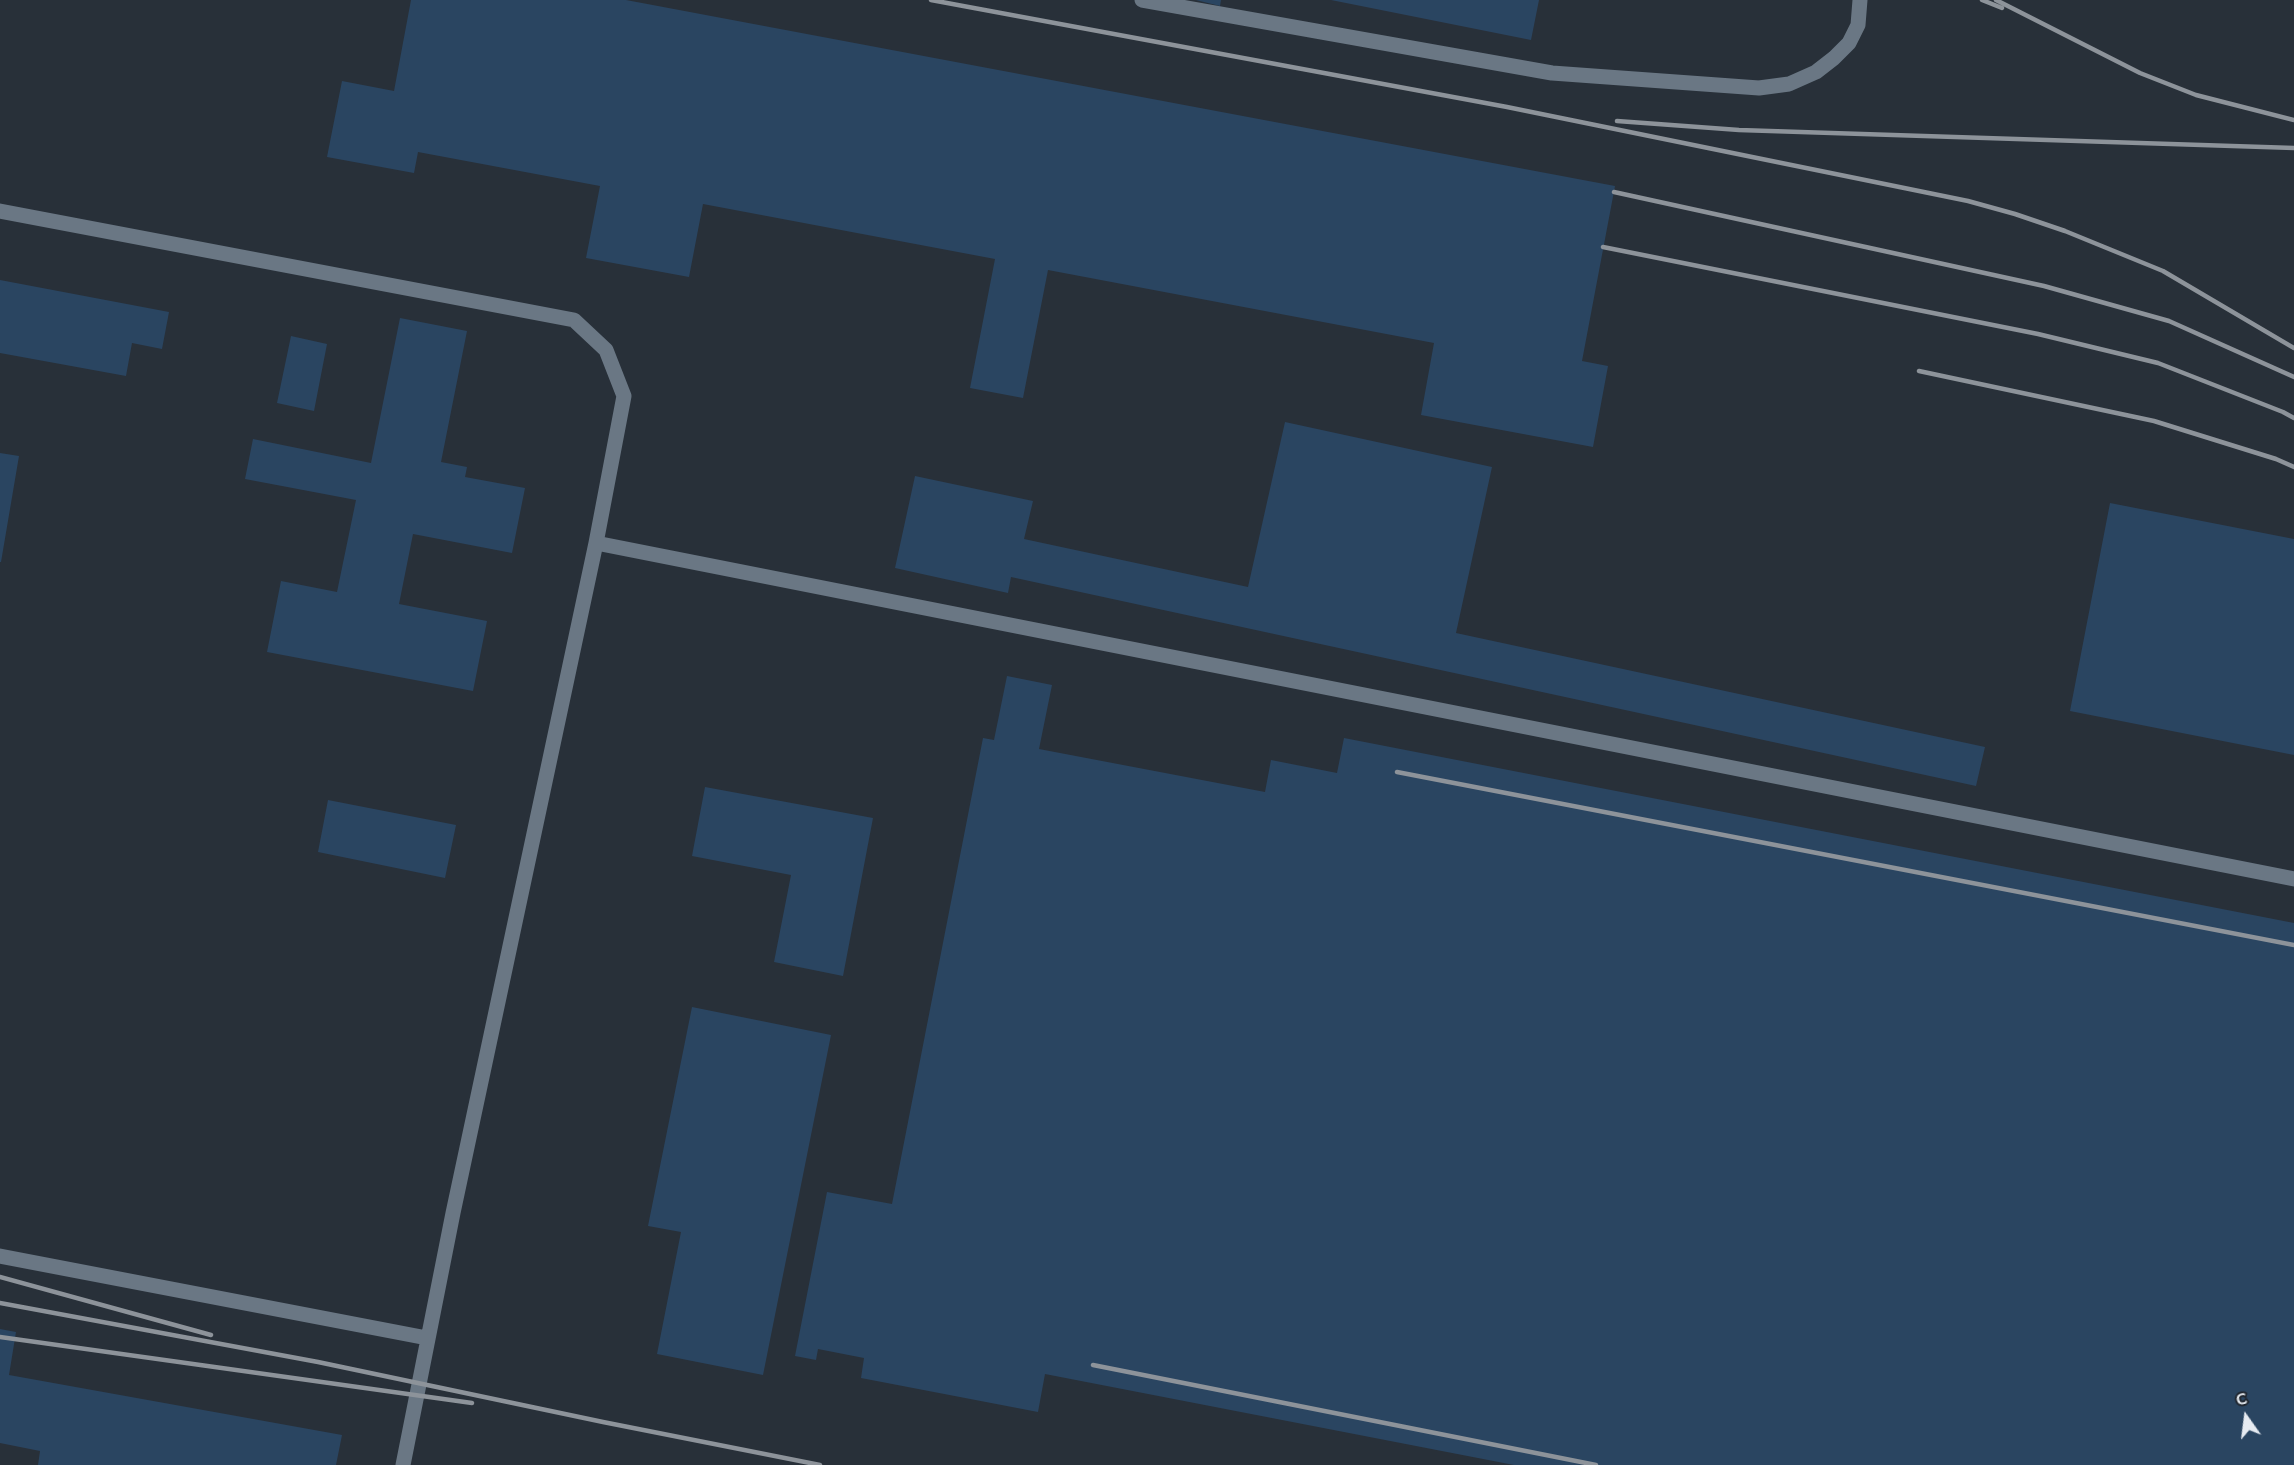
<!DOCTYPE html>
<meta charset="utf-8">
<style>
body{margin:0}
#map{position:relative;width:2294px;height:1465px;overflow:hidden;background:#283039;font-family:"Nunito Sans",sans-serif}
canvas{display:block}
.north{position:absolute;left:2216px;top:1387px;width:60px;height:60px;-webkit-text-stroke:4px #1f262f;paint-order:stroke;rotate:346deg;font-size:16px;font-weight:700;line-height:24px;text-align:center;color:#e6ebf1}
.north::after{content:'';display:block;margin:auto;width:21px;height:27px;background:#e6ebf1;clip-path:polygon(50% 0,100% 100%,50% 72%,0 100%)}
</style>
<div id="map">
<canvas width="2294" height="1465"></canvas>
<div class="north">С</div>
</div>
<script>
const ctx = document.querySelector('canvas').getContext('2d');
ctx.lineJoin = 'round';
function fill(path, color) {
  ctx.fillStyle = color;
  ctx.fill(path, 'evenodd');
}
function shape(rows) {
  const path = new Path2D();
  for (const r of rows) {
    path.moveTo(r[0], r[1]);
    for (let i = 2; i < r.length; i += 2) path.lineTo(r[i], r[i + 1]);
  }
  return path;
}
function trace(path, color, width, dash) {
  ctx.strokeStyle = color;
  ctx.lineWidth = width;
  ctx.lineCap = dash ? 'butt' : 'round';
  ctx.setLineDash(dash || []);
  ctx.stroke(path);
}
fill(shape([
 [411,0,626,0,1615,186,1582,361,1608,366,1593,447,1421,415,1434,343,1048,270,1023,398,970,388,995,259,703,204,689,277,586,258,600,186,418,152,414,173,327,157,342,81,394,91],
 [1196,0,1221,0,1220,6],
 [1331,0,1539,0,1531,40],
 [0,280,169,312,162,349,132,343,126,376,0,353],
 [400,318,467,331,441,462,467,467,465,477,525,488,512,553,413,534,399,604,487,621,473,691,267,652,281,581,337,592,356,500,245,479,253,439,371,463],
 [291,336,327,344,314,411,277,403],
 [1285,422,1492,467,1456,633,1985,747,1976,786,1011,577,1008,593,895,568,915,476,1033,501,1024,539,1248,587],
 [0,453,19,456,1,562,0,562],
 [2110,503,2294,539,2294,755,2070,711],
 [1007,676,1052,685,1039,749,1265,792,1271,760,1337,773,1344,738,2294,923,2294,1465,1514,1465,1045,1374,1038,1412,861,1378,864,1358,818,1349,816,1360,795,1356,827,1192,892,1204,983,738,994,740],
 [705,787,873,818,843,976,774,962,791,875,692,856],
 [328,800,456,825,445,878,318,852],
 [692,1007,831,1035,763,1375,657,1354,681,1232,648,1226],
 [0,1329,16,1332,9,1375,342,1435,336,1465,38,1465,40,1451,0,1443]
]), '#2a4561');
trace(shape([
 [1142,0,1552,73,1759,88,1789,84,1816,72,1834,58,1849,43,1858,25,1860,0],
 [0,211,574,320,606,350,624,396,596,543,453,1213,403,1465],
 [596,543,2294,879],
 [0,1256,427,1338]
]), '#6a7784', 15);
trace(shape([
 [931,0,1507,107,1968,201,2015,214,2065,231,2163,271,2294,348],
 [1982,0,2002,8],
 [1996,0,2140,73,2196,95,2294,120],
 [1617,121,1739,130,2294,148],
 [1614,192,2044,286,2169,321,2294,377],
 [1603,247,2038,334,2158,363,2283,412,2294,418],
 [1919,371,2154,421,2276,459,2294,467],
 [1397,772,2294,945],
 [0,1277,211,1335],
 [0,1303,318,1362,603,1422,820,1465],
 [0,1337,472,1403],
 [1093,1365,1596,1465]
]), '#8d939a', 4.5);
</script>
